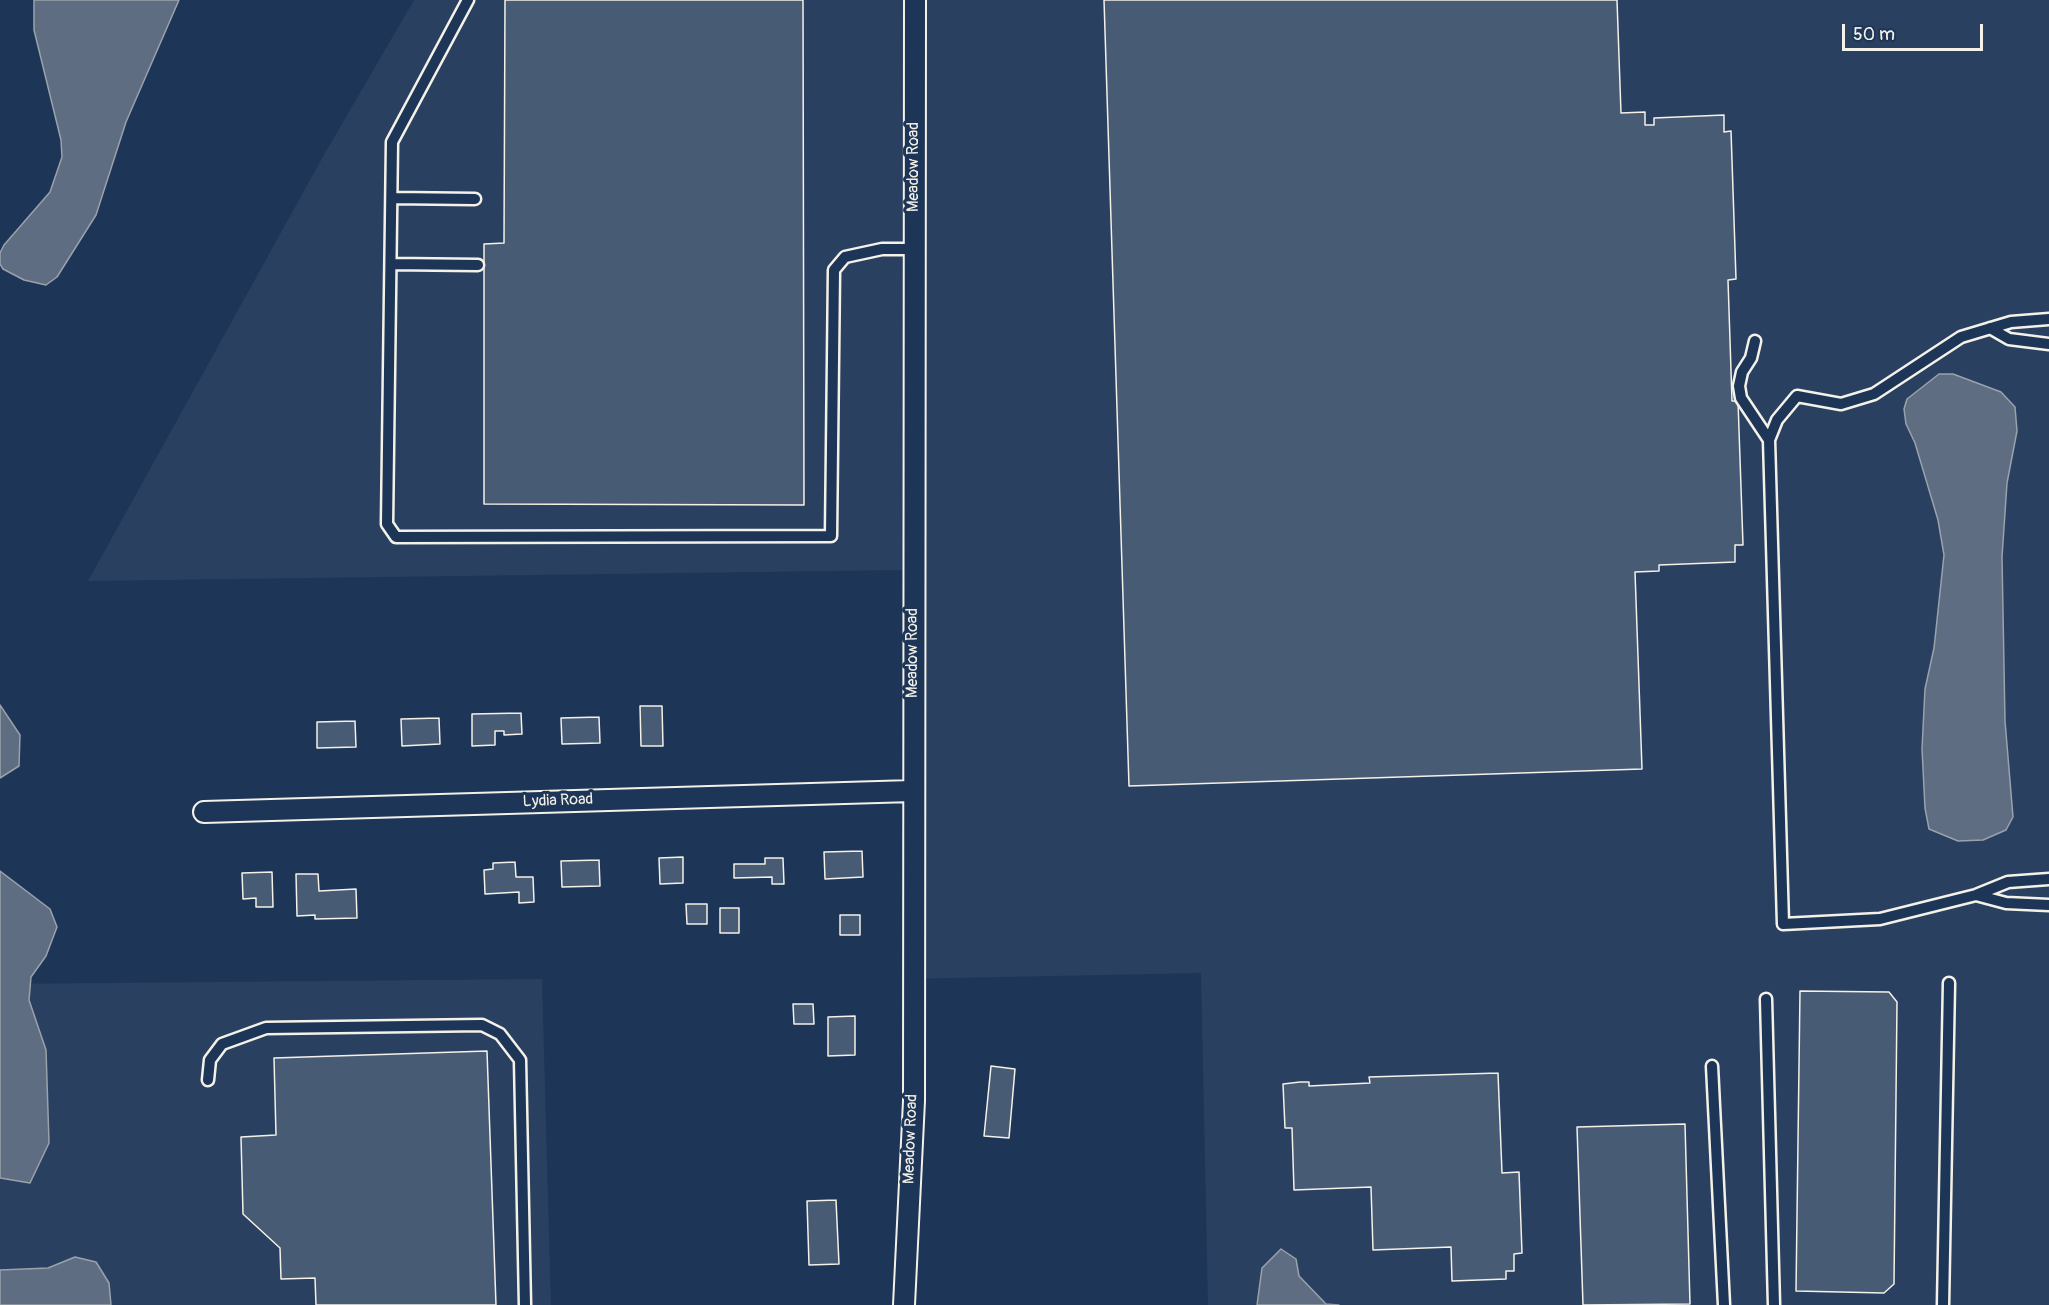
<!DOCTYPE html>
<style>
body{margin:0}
#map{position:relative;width:2049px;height:1305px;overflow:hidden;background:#1d3557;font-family:Pangolin,sans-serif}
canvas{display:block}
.scale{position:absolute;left:1842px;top:24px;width:141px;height:27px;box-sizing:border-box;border:3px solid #f4f1e8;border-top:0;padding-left:8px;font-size:18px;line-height:21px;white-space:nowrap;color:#f4f1e8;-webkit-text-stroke:4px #1d3557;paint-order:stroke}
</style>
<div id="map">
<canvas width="2049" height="1305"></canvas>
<div class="scale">50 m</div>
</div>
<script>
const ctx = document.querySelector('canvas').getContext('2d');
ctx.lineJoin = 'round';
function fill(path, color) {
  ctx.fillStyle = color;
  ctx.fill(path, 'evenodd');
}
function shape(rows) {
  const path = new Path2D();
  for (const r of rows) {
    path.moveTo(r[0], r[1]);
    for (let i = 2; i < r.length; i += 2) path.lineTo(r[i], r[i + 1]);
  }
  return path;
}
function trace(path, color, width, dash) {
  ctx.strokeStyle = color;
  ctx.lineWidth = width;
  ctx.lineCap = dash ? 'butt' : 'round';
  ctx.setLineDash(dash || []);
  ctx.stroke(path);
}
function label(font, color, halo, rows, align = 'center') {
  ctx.font = font + ' Pangolin,sans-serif';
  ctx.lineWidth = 6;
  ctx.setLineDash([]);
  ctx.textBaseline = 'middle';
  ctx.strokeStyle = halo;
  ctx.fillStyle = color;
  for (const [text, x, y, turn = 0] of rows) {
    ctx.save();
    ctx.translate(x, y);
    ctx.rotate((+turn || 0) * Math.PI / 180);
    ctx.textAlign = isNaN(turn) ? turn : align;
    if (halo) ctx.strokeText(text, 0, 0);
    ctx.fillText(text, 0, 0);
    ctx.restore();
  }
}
fill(shape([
 [414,0,2049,0,2049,1305,1208,1305,1201,973,904,979,905,570,88,581,325,153],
 [542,979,551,1305,0,1305,0,984]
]), '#2a4060');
const water = shape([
 [34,0,179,0,126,122,96,215,57,277,46,285,24,280,3,269,0,264,0,253,4,245,50,192,62,157,61,140,34,30,34,0],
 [1939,374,1953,374,2001,392,2015,407,2017,431,2007,483,2002,557,2005,721,2013,817,2006,830,1983,840,1958,841,1929,829,1925,808,1922,749,1925,689,1934,648,1944,555,1938,520,1915,443,1906,424,1904,409,1907,399,1939,374],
 [0,705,20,735,19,766,0,778,0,705],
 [0,871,50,909,57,927,46,956,31,977,29,1000,46,1050,49,1143,30,1183,0,1178,0,871],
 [1281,1249,1296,1259,1299,1276,1326,1304,1339,1305,1257,1305,1262,1268,1281,1249],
 [75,1257,96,1262,109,1283,111,1305,0,1305,0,1270,48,1268,75,1257]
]);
fill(water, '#5e6d82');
trace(water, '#9aa2ab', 1.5);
const building = shape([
 [505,0,803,0,804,505,484,504,484,244,504,243,505,0],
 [1104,0,1617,0,1621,113,1645,112,1645,125,1654,125,1654,118,1724,115,1724,132,1731,131,1736,279,1728,280,1732,401,1738,401,1743,545,1735,545,1735,562,1659,565,1659,571,1635,572,1642,769,1129,786,1104,0],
 [640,706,662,706,663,746,641,746,640,706],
 [521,713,522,734,504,735,504,731,495,731,495,745,472,746,472,714,521,713],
 [599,717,600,743,562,744,561,718,599,717],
 [439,718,440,744,402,746,401,719,439,718],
 [355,721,356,747,317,748,317,722,355,721],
 [862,851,863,877,825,879,824,852,862,851],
 [683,857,683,883,660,884,659,858,683,857],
 [765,858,783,858,784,884,772,884,772,877,734,878,734,864,765,864,765,858],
 [599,860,600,886,562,887,561,861,599,860],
 [515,862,516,877,533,877,534,902,519,903,519,892,485,894,484,870,493,869,493,863,515,862],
 [272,872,273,907,256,907,256,898,243,899,242,873,272,872],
 [296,874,318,874,319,891,356,889,357,918,315,919,315,915,297,916,296,874],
 [686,904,707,904,707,924,687,924,686,904],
 [720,908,739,908,739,933,720,933,720,908],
 [840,915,860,915,860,935,840,935,840,915],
 [1800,991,1889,992,1897,1002,1894,1284,1884,1293,1796,1291,1800,991],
 [793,1004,813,1004,814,1024,794,1024,793,1004],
 [855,1016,855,1055,828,1056,828,1017,855,1016],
 [487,1051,496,1305,316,1305,315,1278,281,1279,280,1248,243,1214,241,1137,276,1135,274,1058,487,1051],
 [991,1066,1015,1069,1009,1138,984,1136,991,1066],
 [1498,1073,1502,1173,1519,1172,1522,1253,1514,1254,1514,1271,1506,1271,1506,1279,1452,1281,1451,1247,1373,1250,1371,1187,1294,1190,1292,1128,1285,1128,1283,1084,1300,1082,1309,1082,1309,1086,1370,1083,1369,1077,1498,1073],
 [1685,1124,1690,1304,1583,1305,1577,1127,1685,1124],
 [836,1200,839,1264,809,1265,807,1201,836,1200]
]);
fill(building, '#485b74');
trace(building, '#f4f1e8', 1.5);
const lane = shape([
 [468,0,392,142,387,524,396,537,831,536,834,270,845,257,882,249,914,249],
 [392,198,475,199],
 [391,264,478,265],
 [2049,319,2011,322,1961,337,1874,394,1841,404,1797,396,1777,420,1769,440,1783,924,1880,919,1976,895,2008,882,2049,879],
 [1990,328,2009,339,2049,344],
 [1755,341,1751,358,1742,372,1739,386,1741,398,1769,440],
 [1976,895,2006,903,2049,905],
 [1766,999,1774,1305],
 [1712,1066,1724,1305],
 [208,1080,210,1060,222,1044,266,1028,482,1025,500,1034,520,1060,525,1305],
 [1943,1305,1949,983]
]);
const street = shape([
 [204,812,912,791],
 [904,1305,914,1101,915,0]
]);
trace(lane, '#f4f1e8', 15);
trace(street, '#f4f1e8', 24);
trace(lane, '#1d3557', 10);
trace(street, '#1d3557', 20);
label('16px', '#f4f1e8', '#1d3557', [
 ["Meadow Road",914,167,-90],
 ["Meadow Road",913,653,-90],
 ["Lydia Road",558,801,-2],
 ["Meadow Road",911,1139,-88]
]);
</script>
